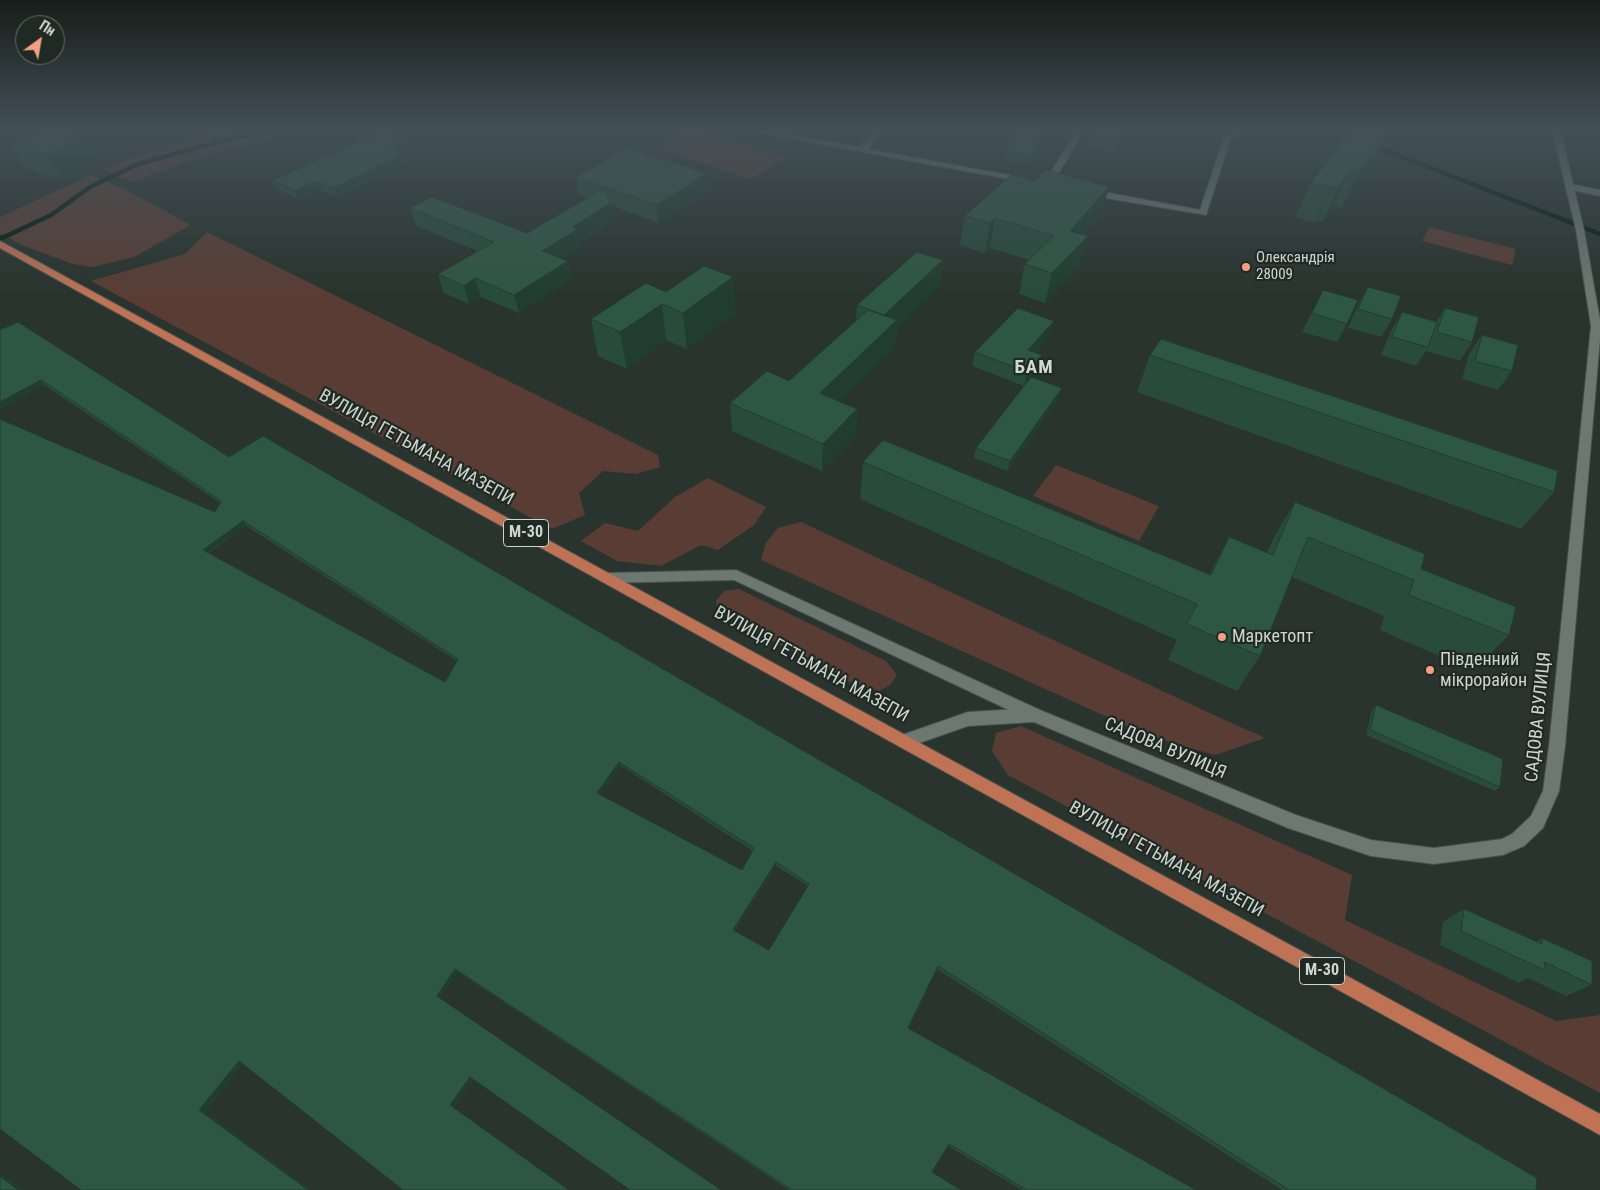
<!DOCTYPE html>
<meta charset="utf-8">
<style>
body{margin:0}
#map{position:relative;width:1600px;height:1190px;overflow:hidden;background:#29342e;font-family:"Roboto Condensed",sans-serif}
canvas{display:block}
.north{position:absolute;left:15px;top:15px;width:50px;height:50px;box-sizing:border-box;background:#202a24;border:1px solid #666f6a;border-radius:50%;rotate:32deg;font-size:14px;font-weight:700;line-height:20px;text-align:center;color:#cfd6d2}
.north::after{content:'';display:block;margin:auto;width:18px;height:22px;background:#f39f82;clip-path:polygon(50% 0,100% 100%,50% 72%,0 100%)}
</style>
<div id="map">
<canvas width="1600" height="1190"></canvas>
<div class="north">Пн</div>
</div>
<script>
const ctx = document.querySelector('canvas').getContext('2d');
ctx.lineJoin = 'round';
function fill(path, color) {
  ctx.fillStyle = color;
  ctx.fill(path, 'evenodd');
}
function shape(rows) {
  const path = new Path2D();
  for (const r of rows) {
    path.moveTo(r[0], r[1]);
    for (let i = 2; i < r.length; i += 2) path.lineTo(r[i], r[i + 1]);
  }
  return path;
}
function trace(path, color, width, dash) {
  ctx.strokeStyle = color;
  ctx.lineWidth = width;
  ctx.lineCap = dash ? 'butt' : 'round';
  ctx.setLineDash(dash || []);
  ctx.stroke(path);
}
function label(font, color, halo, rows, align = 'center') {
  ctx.font = font + ' "Roboto Condensed",sans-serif';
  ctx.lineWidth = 4.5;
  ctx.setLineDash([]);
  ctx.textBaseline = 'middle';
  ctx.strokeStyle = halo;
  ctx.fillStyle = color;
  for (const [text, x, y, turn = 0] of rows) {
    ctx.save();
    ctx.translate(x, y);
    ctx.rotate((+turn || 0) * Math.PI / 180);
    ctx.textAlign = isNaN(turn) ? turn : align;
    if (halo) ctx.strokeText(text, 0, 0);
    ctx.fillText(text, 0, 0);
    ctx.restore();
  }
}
fill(shape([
 [248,129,324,129,289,134,248,144,185,162,133,182,103,170,131,158,210,133],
 [691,129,693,129,785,157,751,179,656,148],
 [91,175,124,189,191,225,134,257,93,267,73,264,22,245,0,233,0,217],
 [1429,227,1516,249,1512,265,1422,241],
 [207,232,658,455,660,467,636,474,603,471,579,493,585,515,552,529,91,281,185,254],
 [1056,465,1159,506,1139,541,1033,496],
 [708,478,766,507,754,525,718,550,701,545,661,566,617,561,581,541,605,523,638,531,675,497],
 [801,522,1214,715,1265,738,1215,755,1149,736,761,560,766,543,778,528],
 [739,589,886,661,897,675,890,685,879,691,855,685,718,612,716,601,724,591],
 [1021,726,1352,875,1345,920,1556,1021,1600,1015,1600,1093,1008,775,992,751,996,733]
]), '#593d34');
trace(shape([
 [1333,129,1356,138],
 [1372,145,1600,234],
 [0,239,51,215,90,187,138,164,232,138,295,129]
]), '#001c0f', 4.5);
const minor = shape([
 [744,129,758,129,860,147,877,129,884,129,868,149,1025,178,1029,180,1025,182,748,131,744,129],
 [1077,129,1085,129,1051,186,1045,186,1044,184,1077,129],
 [1248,129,1258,129,1231,138,1206,215,1088,195,1084,192,1088,189,1200,210,1224,137,1248,129],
 [1570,184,1600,190,1600,196,1567,189,1566,187,1570,184],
 [736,570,1040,710,1043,715,1040,720,1035,722,1030,720,734,580,607,583,602,582,600,578,602,574,607,573,736,570]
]);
const tertiary = shape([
 [1552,129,1560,129,1584,230,1600,320,1600,339,1565,746,1559,791,1543,828,1524,846,1503,855,1434,864,1371,856,1288,828,1034,722,968,726,905,748,899,746,897,741,899,736,968,712,1035,708,1296,815,1371,840,1434,848,1502,839,1512,834,1531,816,1543,791,1549,746,1591,326,1576,230,1552,129]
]);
const trunk = shape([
 [0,241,1600,1114,1600,1135,0,248,0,241]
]);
trace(minor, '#47504b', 2);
trace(tertiary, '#47504b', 2);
trace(trunk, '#47504b', 2);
fill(minor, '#6c7871');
fill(tertiary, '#6c7871');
fill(trunk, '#c07254');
fill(shape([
 [828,129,857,129,852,134],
 [1021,129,1053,129,1029,165,1003,160,1004,151],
 [1127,129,1114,153,1088,148,1090,139],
 [408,139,411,147,402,152,409,162,338,197,320,190,299,199,276,189,272,181],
 [9,144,102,161,62,180,25,169],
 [1375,158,1341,208,1334,206,1322,222,1317,221,1315,223,1295,217,1311,183],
 [707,173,709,191,659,223,612,206,614,221,580,242,581,247,562,259,568,261,572,279,519,313,481,297,469,304,444,293,438,274,478,251,416,226,410,208,527,233,588,198,579,195,576,177],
 [1034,181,1109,187,1101,216,1084,235,1080,266,1045,303,1019,294,1025,264,1030,260,990,248,985,253,960,245,965,216],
 [943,260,939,287,897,328,895,347,839,401,857,409,856,436,822,471,732,431,730,403,789,381,856,321,857,305],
 [1368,287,1392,319,1381,337,1348,328,1358,305],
 [1323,290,1347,324,1337,342,1302,332],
 [666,292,736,313,687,349,666,340,627,369,598,356,591,319],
 [1445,308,1472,342,1460,361,1426,351,1416,366,1381,355,1391,331,1402,312,1436,322],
 [0,328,229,457,1536,1190,1282,1190,937,969,908,1029,1196,1190,1022,1190,948,1146,932,1172,961,1190,789,1190,458,972,440,998,473,1080,453,1107,243,1064,205,1112,311,1190,81,1190,215,512,220,503,44,385,0,409],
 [246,526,457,661,445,682,209,553],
 [621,766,753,851,742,870,600,795],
 [776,866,808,886,769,950,735,931],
 [1050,334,1035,353,1038,369,1031,377,1059,398,1007,471,974,458,976,448,1024,386,972,366,975,352],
 [1482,335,1512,371,1498,390,1462,379,1469,354],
 [1150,355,1554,492,1521,529,1137,392],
 [863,462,1209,575,1229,537,1267,553,1273,539,1295,502,1421,569,1509,635,1473,671,1380,630,1384,616,1292,577,1260,656,1237,691,1168,660,1177,640,860,499],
 [1376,705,1500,787,1495,791,1366,735,1372,710],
 [1464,909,1536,942,1542,938,1592,985,1566,996,1528,978,1519,983,1440,945,1443,922]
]), '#284b3a');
fill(shape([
 [0,129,24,129,28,134,0,146],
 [852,129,857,129,852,134],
 [1049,129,1053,129,1029,165,1030,156],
 [1125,129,1127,129,1114,153,1116,144],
 [1389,129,1390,129,1375,158,1341,208,1358,173],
 [87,137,102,161,62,180,46,155],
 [408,139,411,147,392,156,389,147],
 [406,153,409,162,338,197,334,188],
 [1350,171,1334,206,1322,222,1339,187],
 [707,173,709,191,659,223,657,205],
 [316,181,320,190,299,199,295,190],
 [1333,186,1317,221,1315,223,1332,188],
 [1109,187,1101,216,1062,260,1070,231],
 [611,203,614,221,580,242,581,247,546,269,542,251,572,227],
 [995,218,990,248,985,253,990,223],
 [1088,236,1080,266,1045,303,1052,273],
 [943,260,939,287,897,328,895,347,819,421,820,393,884,315],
 [568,261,572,279,519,313,514,295],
 [733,277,736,313,687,349,683,313],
 [475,278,481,297,469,304,464,286],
 [662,304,666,340,627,369,620,332],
 [1054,321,1050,334,1025,364,1028,350],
 [1042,355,1038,369,1024,386,1027,372],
 [41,380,44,385,0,409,0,402],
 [1062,388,1059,398,1007,471,1010,461],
 [857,409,856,436,822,471,823,444],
 [243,521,246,526,206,554,203,550],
 [619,762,621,766,599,797,597,793],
 [776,862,776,866,733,933,733,930],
 [455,969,458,972,440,999,437,996],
 [239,1061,244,1063,205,1112,311,1190,308,1190,199,1110],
 [470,1077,473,1080,453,1107,450,1105],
 [0,1172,24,1190,18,1190,0,1176]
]), '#203d2f');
const building = shape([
 [47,129,57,129,87,137,46,155,9,144,47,129],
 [1021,129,1049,129,1030,156,1004,151,1021,129],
 [1096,129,1125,129,1116,144,1090,139,1096,129],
 [1352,129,1389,129,1358,173,1350,171,1339,187,1333,186,1332,188,1311,183,1352,129],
 [384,130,408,139,389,147,406,153,334,188,316,181,295,190,272,181,384,130],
 [628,148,707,173,657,205,576,177,628,148],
 [1046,170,1109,187,1070,231,1088,236,1052,273,1025,264,1054,236,995,218,990,223,965,216,1011,175,1034,181,1046,170],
 [603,189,611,203,572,227,578,229,542,251,568,261,514,295,475,278,464,286,438,274,494,242,410,208,432,197,527,233,603,189],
 [917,252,943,260,884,315,857,305,917,252],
 [704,266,733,277,683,313,662,304,620,332,591,319,646,283,666,292,704,266],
 [1368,287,1401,296,1392,319,1358,309,1368,287],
 [1323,290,1358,300,1347,324,1312,313,1323,290],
 [1018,308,1054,321,1028,350,1042,355,1027,372,975,352,1018,308],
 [1445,308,1479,317,1472,342,1437,332,1445,308],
 [868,310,897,320,820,393,857,409,823,444,730,403,767,371,789,381,868,310],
 [1402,312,1437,322,1428,347,1392,337,1402,312],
 [18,322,229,457,263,436,1537,1178,1536,1190,1289,1190,938,966,908,1028,1196,1190,1027,1190,949,1144,932,1172,961,1190,792,1190,455,969,437,996,721,1190,630,1190,470,1077,450,1105,569,1190,403,1190,239,1061,199,1110,308,1190,81,1190,0,1129,0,419,215,512,221,501,41,380,0,402,0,328,2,329,18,322],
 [243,521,458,659,445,682,203,550,243,521],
 [619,762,754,848,742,870,597,793,619,762],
 [776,862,809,884,769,950,733,930,776,862],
 [1482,335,1518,345,1512,371,1475,361,1482,335],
 [1161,339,1558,471,1554,492,1150,355,1161,339],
 [1031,377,1062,388,1010,461,976,448,1031,377],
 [883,440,1211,575,1229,537,1273,555,1295,502,1425,554,1421,569,1516,607,1509,635,1409,595,1414,580,1308,537,1260,656,1187,624,1197,604,863,462,883,440],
 [1376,705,1503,759,1500,787,1370,730,1376,705],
 [1464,909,1542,944,1542,938,1592,961,1592,985,1545,962,1544,970,1461,931,1464,909],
 [0,1176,18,1190,0,1190,0,1176]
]);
fill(building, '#2e5743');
trace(building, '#203d2f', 1);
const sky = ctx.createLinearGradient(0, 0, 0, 295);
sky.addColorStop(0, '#171d19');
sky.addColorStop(0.44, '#435057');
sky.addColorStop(1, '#43505700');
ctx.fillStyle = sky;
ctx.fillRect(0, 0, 1600, 295);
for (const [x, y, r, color] of [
 [1246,267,5,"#f39f82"],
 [1222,637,5,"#f39f82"],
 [1430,670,5,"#f39f82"]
]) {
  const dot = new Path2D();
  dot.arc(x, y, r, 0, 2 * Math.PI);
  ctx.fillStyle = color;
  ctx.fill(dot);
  trace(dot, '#202a24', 2);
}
label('15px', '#cfd6d2', '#202a24', [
 ["Олександрія",1256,258],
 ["28009",1256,275]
], 'left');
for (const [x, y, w] of [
 [526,533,45],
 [1322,971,45]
]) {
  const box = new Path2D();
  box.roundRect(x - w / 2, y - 13.5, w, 27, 4);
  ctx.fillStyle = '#202a24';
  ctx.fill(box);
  trace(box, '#cfd6d2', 1);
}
label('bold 16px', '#cfd6d2', null, [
 ["М-30",526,533],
 ["М-30",1322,971]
]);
label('18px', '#cfd6d2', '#202a24', [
 ["ВУЛИЦЯ ГЕТЬМАНА МАЗЕПИ",416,448,29],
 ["ВУЛИЦЯ ГЕТЬМАНА МАЗЕПИ",811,665,29],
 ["САДОВА ВУЛИЦЯ",1539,717,-84],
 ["САДОВА ВУЛИЦЯ",1165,749,23],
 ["ВУЛИЦЯ ГЕТЬМАНА МАЗЕПИ",1166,860,29]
]);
label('18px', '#cfd6d2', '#202a24', [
 ["Маркетопт",1232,637],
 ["Південний",1440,660],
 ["мікрорайон",1440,681]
], 'left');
ctx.letterSpacing = '1px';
label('bold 19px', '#ccdad2', '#202a24', [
 ["БАМ",1034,368]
]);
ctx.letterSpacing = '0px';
</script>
